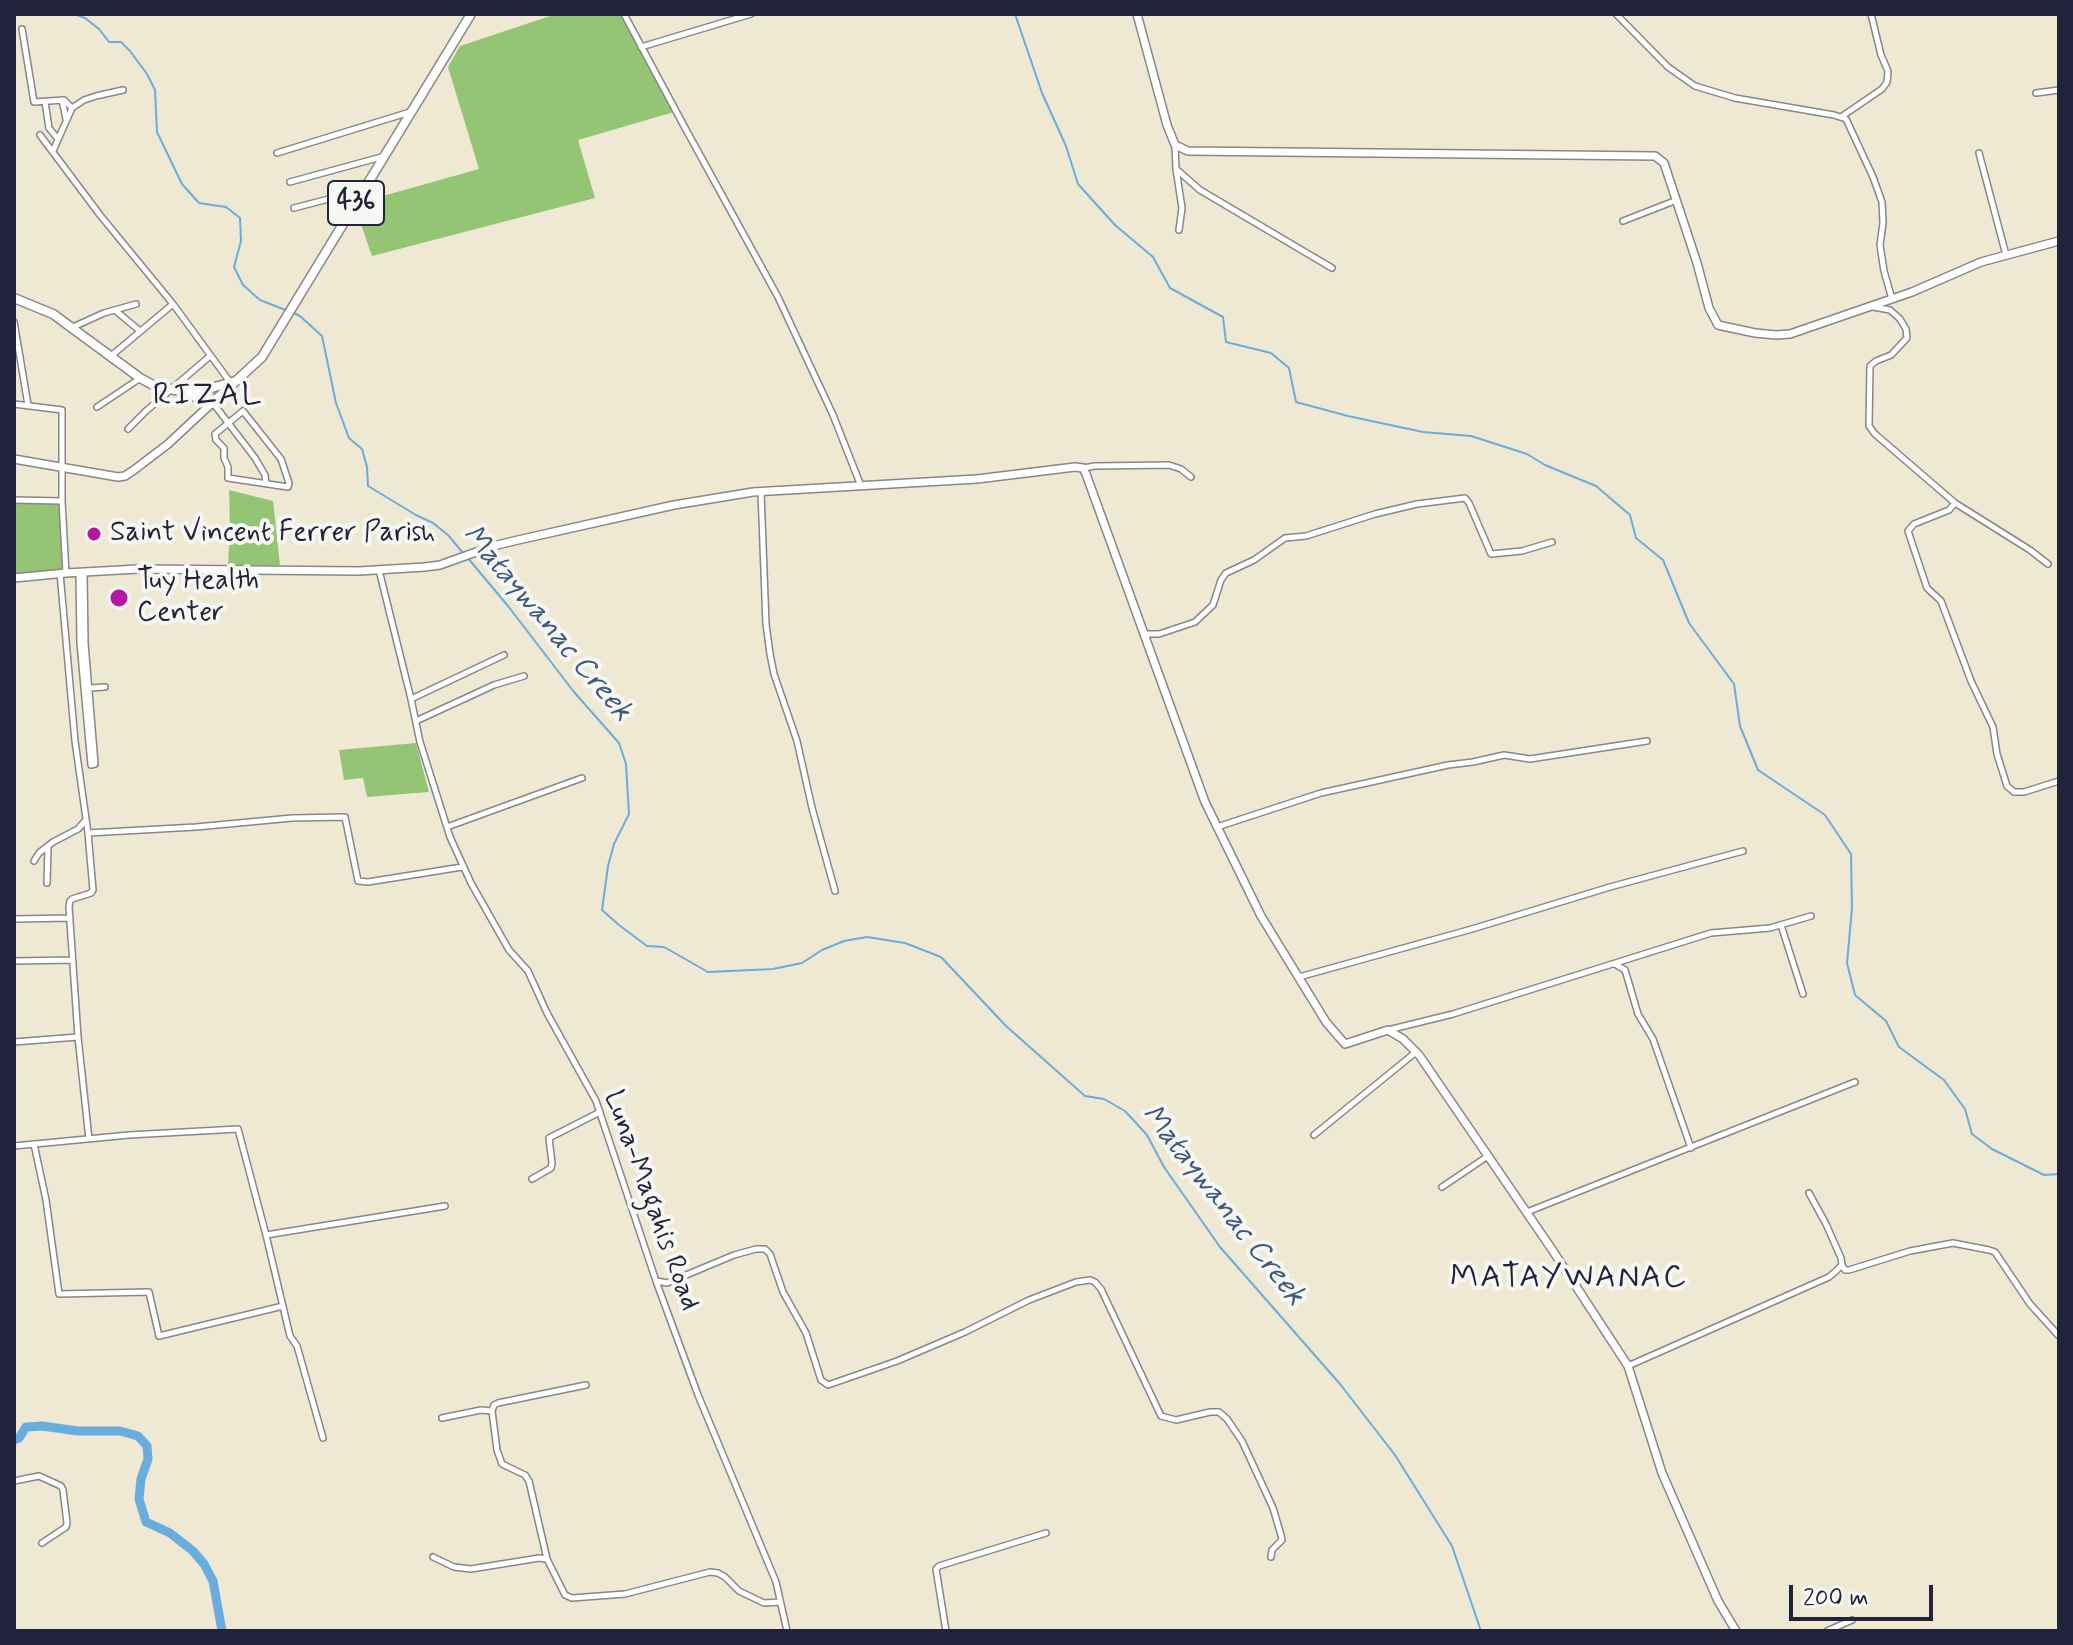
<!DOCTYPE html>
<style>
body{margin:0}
#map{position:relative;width:2073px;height:1645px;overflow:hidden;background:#efe9d3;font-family:Mynerve,sans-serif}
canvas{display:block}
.frame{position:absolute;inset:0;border:16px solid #22223b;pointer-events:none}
.scale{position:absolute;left:1789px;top:1585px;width:144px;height:36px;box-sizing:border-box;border:4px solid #22223b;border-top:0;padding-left:10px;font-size:24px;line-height:28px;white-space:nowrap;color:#22223b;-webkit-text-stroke:6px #f6f6f2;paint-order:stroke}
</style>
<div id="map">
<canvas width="2073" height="1645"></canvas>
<div class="frame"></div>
<div class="scale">200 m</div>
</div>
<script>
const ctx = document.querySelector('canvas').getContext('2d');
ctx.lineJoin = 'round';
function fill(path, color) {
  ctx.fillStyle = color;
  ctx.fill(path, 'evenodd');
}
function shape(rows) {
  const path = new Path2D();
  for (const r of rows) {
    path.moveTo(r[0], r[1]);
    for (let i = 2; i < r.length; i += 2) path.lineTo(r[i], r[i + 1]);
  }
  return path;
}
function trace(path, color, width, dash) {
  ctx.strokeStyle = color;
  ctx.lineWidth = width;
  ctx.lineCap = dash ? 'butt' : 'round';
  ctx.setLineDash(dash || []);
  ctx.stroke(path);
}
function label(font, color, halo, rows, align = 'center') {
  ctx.font = font + ' Mynerve,sans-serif';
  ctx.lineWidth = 8;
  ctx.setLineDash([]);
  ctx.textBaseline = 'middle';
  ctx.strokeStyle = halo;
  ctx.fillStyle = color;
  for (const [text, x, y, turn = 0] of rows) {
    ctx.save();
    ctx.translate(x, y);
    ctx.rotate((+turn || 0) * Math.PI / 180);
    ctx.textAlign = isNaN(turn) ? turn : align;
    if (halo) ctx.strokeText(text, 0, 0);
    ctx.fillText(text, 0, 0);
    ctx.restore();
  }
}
fill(shape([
 [556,14,624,14,674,112,578,140,595,198,372,256,358,216,365,201,479,169,448,67,460,46],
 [229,490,273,501,280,565,228,565,230,527],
 [14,504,60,504,63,570,14,575],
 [416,743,429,792,367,797,363,778,344,780,339,750]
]), '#93c575');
trace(shape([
 [74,14,85,18,99,29,109,42,121,42,130,51,147,74,155,90,157,132,182,184,199,203,226,207,240,218,241,241,234,267,243,285,260,300,288,311],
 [1015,14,1042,93,1066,146,1078,184,1115,225,1153,257,1170,288,1223,317,1226,342,1271,353,1289,368,1296,402,1348,416,1423,432,1471,436,1527,454,1545,465,1596,486,1630,515,1636,538,1663,560,1689,623,1734,684,1740,726,1758,770,1825,815,1851,854,1852,908,1847,963,1855,995,1886,1021,1899,1047,1944,1080,1965,1109,1972,1134,1992,1149,2044,1175,2059,1174],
 [294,313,300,316,322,336,336,403,349,438,362,449,367,467,368,486,416,515,433,523,448,535,463,553],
 [467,557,508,606,574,692,619,743,626,764,629,814,614,844,608,866,602,910,619,925,647,946,664,947,708,972,773,969,802,963,822,950,844,941,867,937,905,943,941,957,1006,1026,1085,1096,1104,1099,1125,1111,1147,1135,1164,1167,1220,1247,1340,1384,1395,1455,1452,1546,1481,1631]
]), '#69acde', 2);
trace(shape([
 [14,1440,19,1438,26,1427,42,1426,78,1431,120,1431,138,1436,147,1446,148,1459,141,1479,139,1499,146,1522,170,1533,193,1551,204,1564,213,1581,222,1631]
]), '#69acde', 9);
const street = shape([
 [624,14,684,126,778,297,833,415,861,486],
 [1616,14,1668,67,1695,86,1735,98,1834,115,1846,119,1873,177,1882,202,1883,223,1880,245,1884,271,1892,299],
 [22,29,34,102,64,100,72,108],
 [641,47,751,14],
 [2036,93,2059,90],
 [62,100,66,119],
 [45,102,49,128,58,139],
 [1841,117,1882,89,1887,82,1888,71,1881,55,1871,14],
 [40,135,100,215,173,304,230,382],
 [1175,145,1176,169,1182,208,1179,230],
 [53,151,72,108,84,100,96,96,123,90],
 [277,153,410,112],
 [1979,153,2006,255],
 [1176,169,1200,190,1332,268],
 [290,182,385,156],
 [294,208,363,190],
 [1623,221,1677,200],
 [1873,307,1890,310,1900,319,1906,329,1907,338,1891,355,1876,361,1870,366,1869,426,1875,434,1955,503,2030,550,2048,564],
 [116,311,140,331],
 [14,322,28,405],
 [73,327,104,313,136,304],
 [111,356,173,304],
 [213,403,255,458,265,475,266,483],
 [14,404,62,410,62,501,66,573],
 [97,407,139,379],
 [243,411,281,459,289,483,288,487,228,478,228,467,224,458,224,448,216,440,215,434,243,411],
 [128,429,146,411,210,356],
 [1083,468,1095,466,1169,465,1181,469,1191,477],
 [761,492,766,624,770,654,774,674,797,741,812,808,835,891],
 [14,500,62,501],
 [1955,503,1949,510,1914,524,1908,531,1927,588,1941,601,1971,681,1993,727,1997,754,2007,786,2014,792,2024,792,2059,781],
 [379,570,411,699,420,742,450,837,471,883,509,950,528,971,547,1013,596,1101,656,1281,698,1395,776,1582,787,1631],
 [79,572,80,643,91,765,95,764,85,643,84,572],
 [60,573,75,741,88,833,196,827,292,818,345,817,358,881,368,882,462,867],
 [1144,634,1159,634,1195,622,1213,605,1221,580,1226,573,1254,560,1285,538,1306,536,1375,514,1417,504,1465,498,1469,503,1491,554,1522,551,1552,542],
 [89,688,105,687],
 [411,699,504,655],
 [416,721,494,685,524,676],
 [447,827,582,778],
 [1217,827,1321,793,1448,765,1473,762,1504,755,1530,759,1647,741],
 [88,833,93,890,91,893,72,899,70,901,69,907,78,1037,89,1139],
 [34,861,39,853,53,842,78,829,85,821],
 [47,883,48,847],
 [14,919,70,918],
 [1781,925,1803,994],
 [14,961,72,960],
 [1615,964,1625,970,1638,1014,1653,1039,1691,1148],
 [1299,977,1472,929,1610,887,1743,851],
 [1388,1030,1453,1014,1711,933,1770,928,1811,916],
 [14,1042,78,1037],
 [1314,1135,1416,1052],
 [34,1144,46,1200,59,1294,149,1292,159,1336,283,1306],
 [14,1146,129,1135,238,1129,266,1235,445,1206],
 [532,1179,551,1168,552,1163,549,1138,600,1112],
 [1442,1187,1488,1156],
 [1527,1212,1855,1082],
 [266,1235,290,1336,297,1346,323,1438],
 [1842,1265,1845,1270,1849,1270,1910,1251,1953,1243,1989,1250,1995,1252,2030,1304,2059,1336],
 [657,1281,667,1283,734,1255,756,1249,765,1249,770,1254,783,1292,806,1333,821,1380,828,1385,897,1361,965,1332,1029,1300,1076,1282,1090,1280,1095,1282,1101,1289,1161,1416,1176,1420,1210,1412,1219,1412,1227,1419,1242,1441,1273,1508,1281,1535,1282,1540,1272,1550,1271,1557],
 [1628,1366,1829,1277,1836,1271,1842,1265,1841,1258,1826,1224,1809,1193],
 [492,1411,494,1405,498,1403,586,1385],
 [442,1418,481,1410,492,1411,497,1450,502,1464,525,1475,529,1481,547,1559],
 [14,1481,39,1476,61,1486,63,1490,67,1523,66,1527,42,1543],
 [433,1557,454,1567,471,1569,539,1558,547,1559,565,1595,572,1598,625,1594,710,1572,718,1573,725,1577,739,1591,764,1603,780,1602],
 [946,1631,936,1569,939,1566,1046,1533],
 [1827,1631,1852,1620]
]);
const secondary = shape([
 [1137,14,1167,125,1175,145,1188,151,1655,156,1664,163,1697,263,1709,308,1718,325,1755,333,1776,335,1790,334,1912,292,1981,262,2059,241],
 [14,459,118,477,125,476,134,470,168,444,211,404],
 [14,578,66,573,138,569,359,571,425,567,440,565,493,546,518,540,674,505,753,492,977,479,1075,467,1083,468,1086,474,1205,802,1261,916,1326,1022,1345,1044,1388,1030,1403,1039,1419,1055,1553,1251,1628,1366,1662,1473,1718,1601,1736,1631]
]);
const primary = shape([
 [14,298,53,314,140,378,155,386,180,391,200,399],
 [183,391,204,390,236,381],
 [200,399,206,404,211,404,262,357,471,14]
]);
trace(street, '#888687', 8);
trace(secondary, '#888687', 10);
trace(primary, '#888687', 11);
trace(street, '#fff', 5);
trace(secondary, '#fff', 7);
trace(primary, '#fff', 8);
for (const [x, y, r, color] of [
 [94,534,8,"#b5179e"],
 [119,598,10,"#b5179e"]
]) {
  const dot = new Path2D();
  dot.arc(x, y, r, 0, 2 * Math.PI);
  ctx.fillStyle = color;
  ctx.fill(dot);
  trace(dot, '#f6f6f2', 3);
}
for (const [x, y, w] of [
 [356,203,56]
]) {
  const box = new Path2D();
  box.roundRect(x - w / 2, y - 22, w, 44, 6);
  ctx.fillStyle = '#f6f6f2';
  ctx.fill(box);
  trace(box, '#22223b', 2);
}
label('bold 26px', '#22223b', null, [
 ["436",356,203]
]);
label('28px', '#22223b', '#f6f6f2', [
 ["Saint Vincent Ferrer Parish",110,534],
 ["Tuy Health",137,582],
 ["Center",137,614]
], 'left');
label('28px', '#22223b', '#f6f6f2', [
 ["Luna-Magahis Road",650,1201,70]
]);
label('italic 30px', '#3e597c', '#f6f6f2', [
 ["Mataywanac Creek",546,624,50],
 ["Mataywanac Creek",1222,1206,52]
]);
ctx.letterSpacing = '2px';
label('32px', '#22223b', '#f6f6f2', [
 ["RIZAL",208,397],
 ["MATAYWANAC",1569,1279]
]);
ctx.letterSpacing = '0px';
</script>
